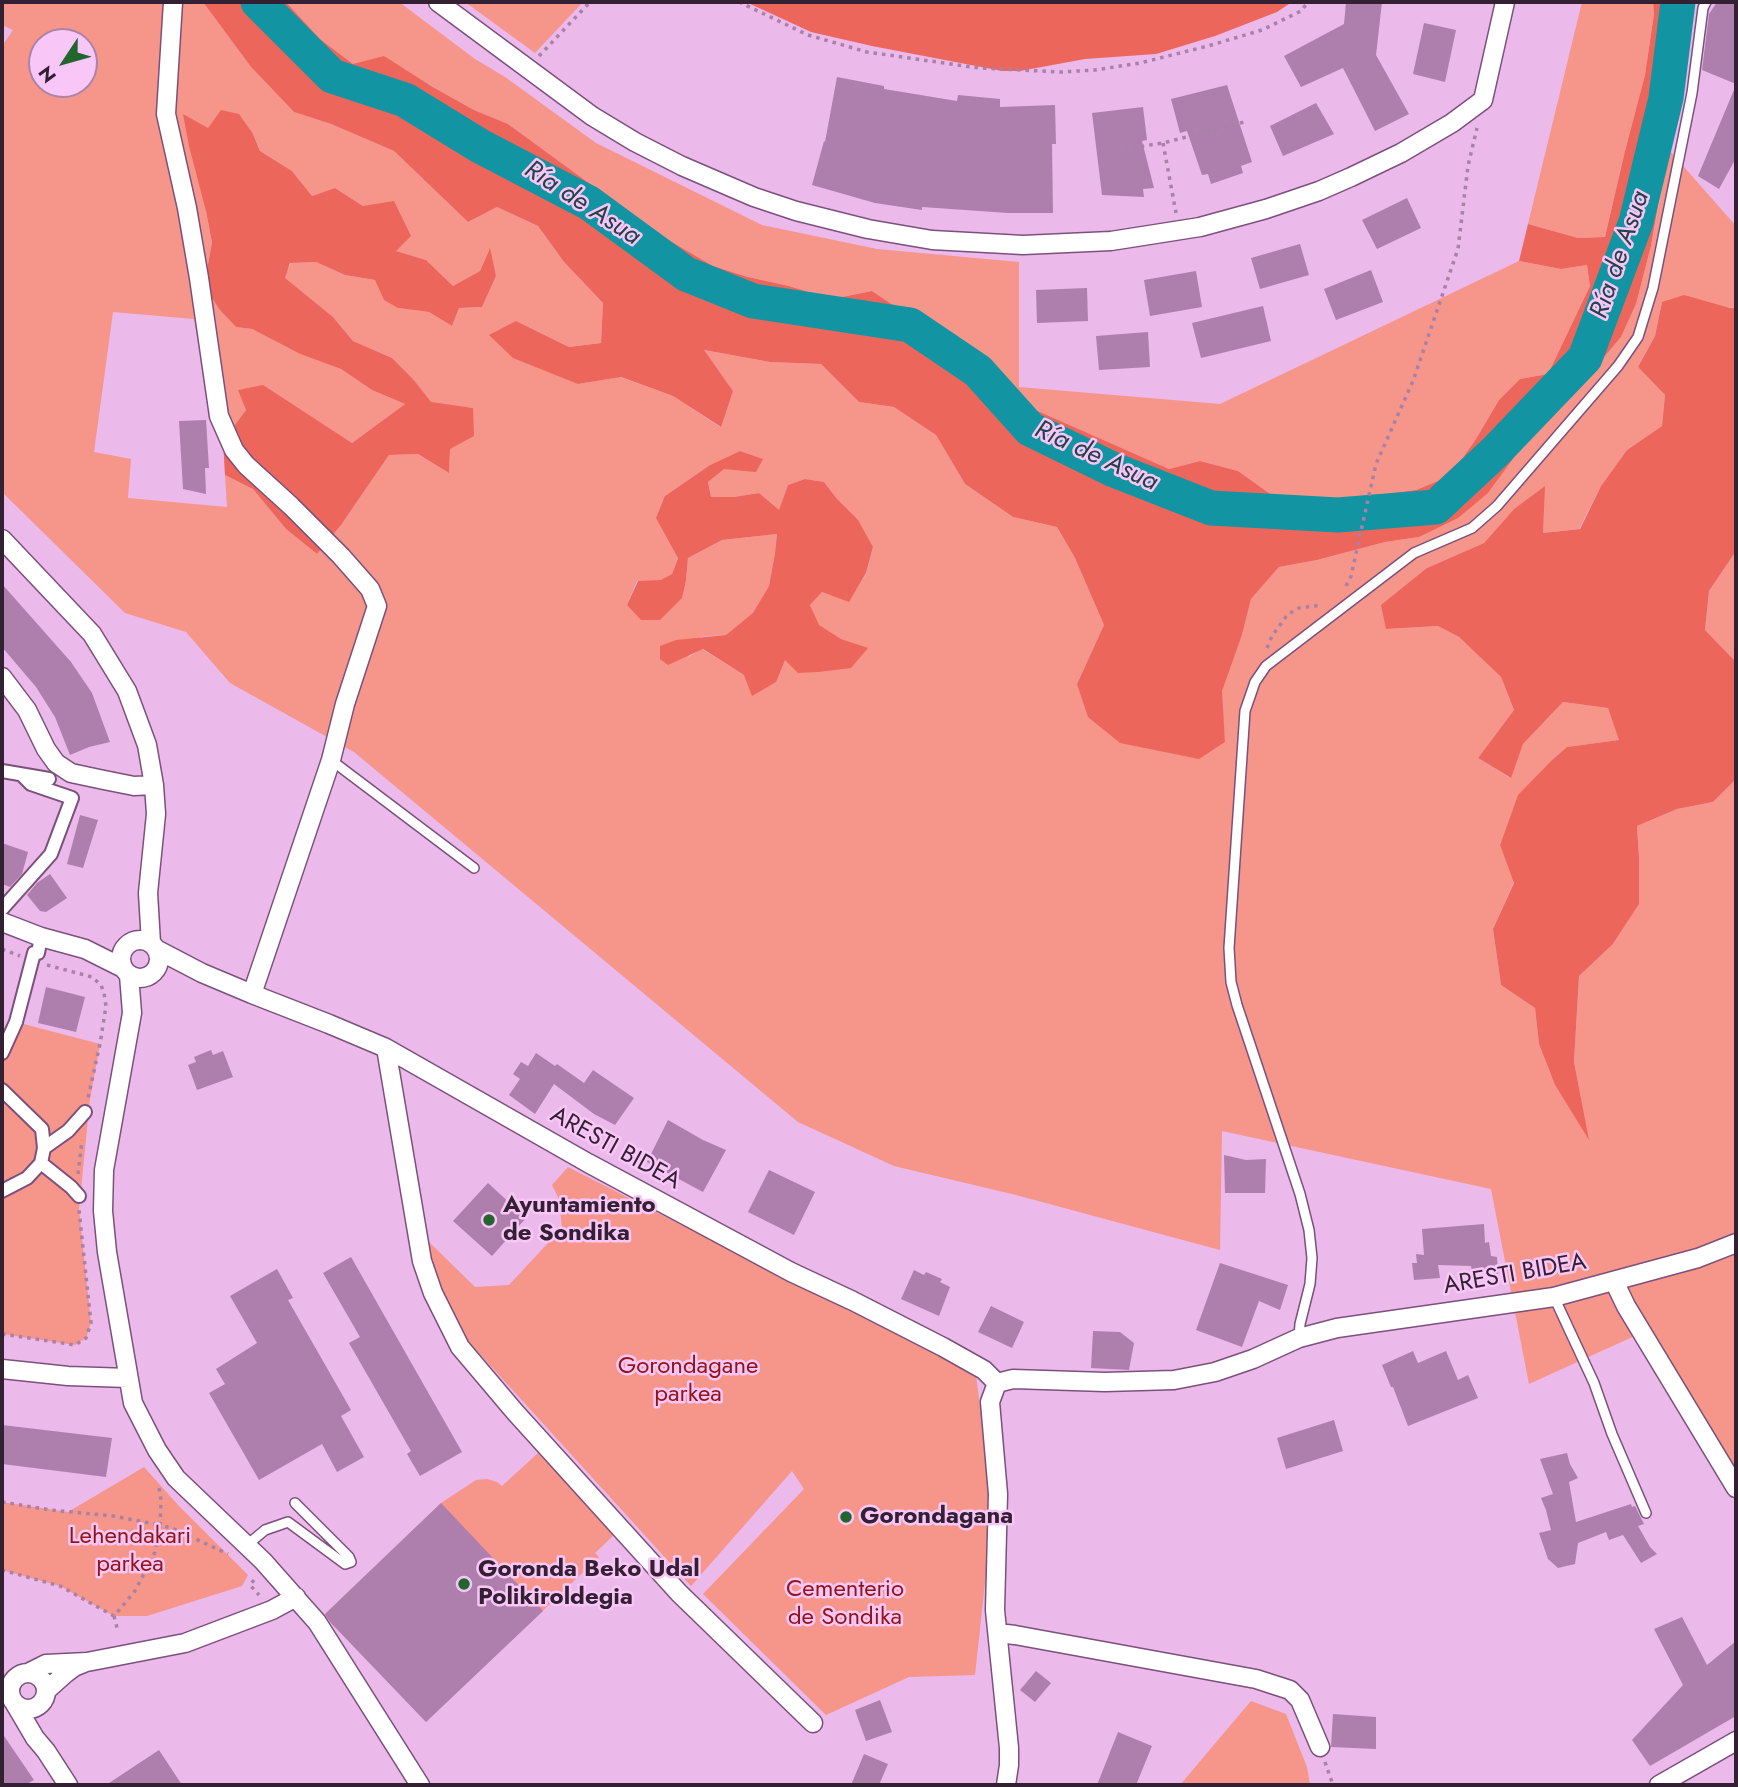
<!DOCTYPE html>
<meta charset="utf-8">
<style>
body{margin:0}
#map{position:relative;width:1738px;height:1787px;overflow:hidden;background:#ebb9ea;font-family:Jost,sans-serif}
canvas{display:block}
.frame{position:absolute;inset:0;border:4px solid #332033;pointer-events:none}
.north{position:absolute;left:28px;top:28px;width:70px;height:70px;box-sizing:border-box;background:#f8c6f7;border:2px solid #a984a9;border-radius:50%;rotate:234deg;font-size:19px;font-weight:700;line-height:28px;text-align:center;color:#332033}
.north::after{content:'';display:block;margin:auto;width:24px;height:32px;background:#23652f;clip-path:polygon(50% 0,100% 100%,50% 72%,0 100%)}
</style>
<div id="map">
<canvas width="1738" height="1787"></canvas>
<div class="frame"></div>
<div class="north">N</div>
</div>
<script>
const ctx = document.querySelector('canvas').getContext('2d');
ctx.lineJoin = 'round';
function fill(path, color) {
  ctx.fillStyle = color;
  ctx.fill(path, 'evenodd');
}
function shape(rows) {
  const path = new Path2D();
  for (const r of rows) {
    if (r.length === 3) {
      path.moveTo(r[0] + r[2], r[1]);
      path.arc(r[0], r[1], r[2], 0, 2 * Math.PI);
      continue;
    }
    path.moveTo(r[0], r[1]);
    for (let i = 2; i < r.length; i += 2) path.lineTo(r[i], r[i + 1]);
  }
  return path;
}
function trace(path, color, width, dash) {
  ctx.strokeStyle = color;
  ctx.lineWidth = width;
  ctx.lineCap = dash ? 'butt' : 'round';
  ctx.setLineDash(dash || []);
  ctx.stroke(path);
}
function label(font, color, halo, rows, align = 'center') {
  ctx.font = font + ' Jost,sans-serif';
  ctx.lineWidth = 5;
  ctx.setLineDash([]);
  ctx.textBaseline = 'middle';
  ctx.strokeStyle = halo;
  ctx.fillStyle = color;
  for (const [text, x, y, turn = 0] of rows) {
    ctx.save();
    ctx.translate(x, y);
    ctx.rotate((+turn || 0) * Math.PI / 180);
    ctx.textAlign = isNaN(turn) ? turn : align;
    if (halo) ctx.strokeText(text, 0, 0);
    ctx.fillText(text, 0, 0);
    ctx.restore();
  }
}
fill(shape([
 [2,2,203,2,251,67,294,112,331,124,394,151,468,222,497,207,538,226,564,262,603,303,601,343,569,347,516,321,578,384,620,377,673,396,720,427,733,391,703,350,770,362,821,364,859,402,894,407,936,435,965,484,1013,517,1057,527,1075,558,1104,625,1077,684,1225,742,1221,692,1242,635,1251,599,1279,567,1317,560,1385,542,1419,537,1488,493,1521,448,1568,400,1621,337,1636,304,1651,246,1669,150,1736,226,1736,308,1662,302,1655,336,1638,367,1665,395,1662,426,1627,450,1601,486,1579,529,1543,533,1544,487,1514,509,1484,543,1427,568,1386,629,1438,626,1459,637,1501,677,1514,710,1478,758,1510,778,1523,744,1563,702,1608,708,1620,740,1567,747,1552,760,1518,796,1500,845,1514,882,1493,929,1501,985,1535,1008,1539,1044,1555,1085,1588,1137,1574,1062,1579,976,1612,945,1639,857,1637,826,1677,809,1713,802,1736,779,1736,1470,1650,1329,1529,1384,1491,1189,1222,1131,1220,1250,1016,1195,894,1166,798,1122,354,752,230,683,186,632,125,613,2,492,2,46,13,30,2,25],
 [42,42,84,42,84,84,42,84],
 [253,134,260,151,292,171,312,196,335,188,363,206,396,251,426,260,453,286,480,271,489,250,496,276,482,307,459,308,452,326,429,312,398,308,375,280,345,275,316,262,291,263,284,278,333,317,353,341,392,358,413,379,431,403,473,408,450,449,449,473,418,454,389,455,341,525,317,554,286,529,253,489,225,475,227,507,128,498,131,459,94,452,113,312,194,319,203,371,223,441,246,410,239,390,263,386,352,443,405,404,372,390,341,369,300,354,252,329,236,327,204,286,212,244,206,211],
 [740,451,762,459,724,468,708,482,711,497,734,497,759,493,779,511,788,485,805,479,824,482,873,547,866,574,849,601,822,592,810,605,818,625,841,639,867,649,785,660,744,675,702,649,688,657,700,637,726,635,754,613,769,586,775,553,777,534,722,540,688,558,686,580,627,605,637,581,661,581,672,574,678,557,665,496,710,465],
 [286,2,399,2,475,59,505,77,596,143,762,225,877,249,1019,262,1019,387,1220,404,1519,261,1561,269,1587,265,1590,286,1548,374,1520,379,1499,400,1476,439,1450,476,1416,490,1323,502,1269,494,1238,471,1200,461,1169,469,1022,404,980,352,938,326,893,305,872,291,832,299,789,286,748,277,713,266,660,235,508,124,474,110,431,86,353,64,320,39],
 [465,2,583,2,535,53],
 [1582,2,1653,2,1654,14,1645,75,1625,151,1605,237,1578,238,1528,224],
 [1736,551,1736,662,1705,630,1709,591],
 [16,1022,100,1044,90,1099,79,1209,91,1323,86,1338,75,1345,2,1334,2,1057],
 [568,1167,976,1375,993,1509,975,1675,909,1677,826,1715,703,1594,804,1489,792,1471,691,1586,467,1340,433,1275,428,1241,475,1287,509,1285,562,1228,559,1199,552,1185],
 [538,1453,616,1533,595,1553,599,1557,426,1722,324,1615,441,1503,476,1480,487,1479,497,1482,502,1486],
 [144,1467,179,1506,248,1575,242,1586,147,1616,114,1616,60,1586,2,1570,2,1502,68,1512],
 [1251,1701,1286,1714,1307,1767,1310,1785,1180,1785]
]), '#f69589');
fill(shape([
 [203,2,286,2,320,39,353,64,384,56,431,86,474,110,508,124,660,235,713,266,748,277,789,286,832,299,872,291,893,305,938,326,980,352,1022,404,1169,469,1200,461,1238,471,1270,494,1323,502,1416,490,1450,476,1476,439,1499,400,1520,379,1548,374,1590,286,1587,265,1561,269,1519,261,1528,224,1578,238,1605,237,1625,151,1645,75,1654,14,1653,2,1694,2,1651,246,1636,304,1621,337,1568,400,1521,448,1488,493,1458,518,1419,537,1385,542,1317,560,1279,567,1251,599,1242,635,1222,691,1225,742,1199,759,1120,743,1088,717,1077,684,1104,625,1075,558,1057,527,1013,517,965,484,936,435,894,407,859,402,821,364,770,362,704,350,733,391,721,427,673,396,621,377,578,384,513,358,489,335,516,321,569,347,601,343,603,303,564,262,538,226,497,207,468,222,394,151,331,124,294,112,251,67],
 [746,2,1292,2,1277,12,1215,36,1156,54,1085,59,1020,71,1002,71,872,46,811,32],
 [221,110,239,114,253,134,260,151,292,171,312,196,335,188,363,206,394,201,411,236,396,251,426,260,453,286,480,271,490,248,496,276,482,307,459,308,452,326,429,312,398,308,384,300,375,280,345,275,316,262,290,263,285,278,333,317,353,341,392,358,413,379,431,402,473,408,474,436,450,449,449,473,418,454,389,455,341,525,317,554,286,529,253,489,225,475,223,441,246,410,238,390,263,385,352,443,405,404,372,390,341,369,300,354,252,329,236,327,220,310,204,286,212,243,206,211,189,146,183,114,208,128],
 [1684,295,1730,308,1736,308,1736,551,1709,591,1705,630,1736,662,1736,779,1713,802,1677,809,1637,826,1639,857,1639,904,1612,945,1579,976,1574,1062,1589,1140,1555,1085,1539,1044,1535,1008,1501,985,1493,929,1514,883,1500,845,1518,795,1552,760,1567,747,1619,740,1608,708,1563,702,1523,744,1511,778,1478,758,1514,710,1501,677,1459,637,1438,626,1386,629,1381,605,1427,568,1484,543,1514,509,1545,486,1543,533,1580,529,1601,486,1627,450,1662,426,1665,395,1638,367,1655,336,1662,302],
 [740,451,763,459,756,472,724,469,708,482,711,497,734,497,759,493,779,510,788,485,805,479,824,482,837,499,858,520,873,547,866,573,849,602,822,592,810,605,819,625,841,639,868,648,851,668,818,672,798,673,785,660,776,682,752,696,744,675,703,649,668,665,660,659,660,646,676,640,726,635,753,613,769,586,775,553,777,534,722,540,688,558,686,580,682,598,660,620,641,620,627,605,638,581,661,580,672,574,678,558,656,518,665,496,710,465]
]), '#ed665b');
trace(shape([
 [258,2,332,76,405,100,480,146,589,203,686,274,753,301,910,325,978,371,1030,429,1114,470,1211,508,1338,515,1436,507,1495,452,1585,358,1636,222,1666,98,1678,2]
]), '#1394a3', 35);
fill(shape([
 [1346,2,1382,2,1376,55,1409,114,1375,131,1343,68,1301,87,1284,56,1344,24],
 [1717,2,1736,2,1736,84,1702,70,1709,14],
 [1424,23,1456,30,1445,82,1413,74],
 [837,77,884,86,884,89,957,101,958,95,1000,99,1000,107,1055,105,1056,144,1052,144,1053,213,1008,213,922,207,922,210,875,203,812,185,824,141,825,142],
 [1227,85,1252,162,1241,166,1243,173,1211,184,1208,174,1202,175,1187,131,1180,133,1171,99],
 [1736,85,1736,158,1719,189,1698,176],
 [1316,103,1334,134,1283,156,1270,126],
 [1143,107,1147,140,1142,141,1154,188,1143,189,1144,197,1102,195,1092,113],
 [1407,198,1421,228,1377,249,1362,220],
 [1300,244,1309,275,1260,289,1251,258],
 [1371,270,1383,302,1336,320,1324,289],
 [1196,271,1202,307,1150,316,1144,280],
 [1087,288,1088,321,1037,323,1036,290],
 [1263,306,1271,341,1201,358,1192,323],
 [1148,332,1150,367,1099,370,1096,336],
 [206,420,209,468,205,468,206,494,183,489,179,421],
 [2,584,71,662,92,693,110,742,89,747,70,755,55,717,36,687,2,647],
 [80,815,98,820,83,868,67,864],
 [2,843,28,852,22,874,10,887,2,884],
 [50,874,67,898,46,912,40,911,27,895,37,883],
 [46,987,85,997,76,1032,38,1023],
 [211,1050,213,1055,223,1051,233,1077,197,1090,188,1065,196,1062,194,1057],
 [536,1053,555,1066,557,1064,584,1083,593,1070,634,1098,615,1125,594,1114,554,1084,535,1114,509,1095,520,1079,513,1074,521,1062,528,1066],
 [668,1120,703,1140,726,1150,703,1192,647,1162],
 [1224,1155,1246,1160,1266,1159,1265,1193,1225,1193],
 [769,1170,815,1192,794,1235,748,1212],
 [488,1183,526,1218,492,1256,453,1221],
 [1484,1224,1485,1243,1489,1242,1491,1256,1497,1257,1498,1274,1473,1276,1471,1266,1438,1265,1440,1278,1414,1280,1412,1263,1417,1263,1416,1254,1424,1255,1422,1229],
 [351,1257,462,1452,420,1476,407,1454,411,1451,349,1343,360,1337,323,1273],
 [1220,1263,1288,1285,1280,1310,1259,1301,1242,1347,1196,1330],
 [277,1269,293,1298,288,1300,351,1410,341,1416,364,1457,337,1472,322,1444,259,1480,209,1393,225,1384,216,1369,257,1343,230,1296],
 [914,1270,924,1275,926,1272,942,1279,940,1282,950,1287,939,1316,901,1299],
 [991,1306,1024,1322,1012,1348,978,1332],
 [1093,1331,1120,1332,1134,1343,1129,1370,1091,1368],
 [1413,1351,1418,1363,1446,1351,1458,1380,1468,1375,1478,1398,1408,1426,1393,1387,1391,1387,1382,1365],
 [1334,1420,1343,1451,1286,1469,1277,1438],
 [2,1425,112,1438,106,1477,2,1464],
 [1567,1453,1570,1464,1578,1478,1569,1482,1576,1522,1631,1504,1632,1507,1635,1506,1644,1524,1638,1526,1650,1547,1657,1554,1641,1563,1623,1535,1609,1540,1606,1532,1578,1543,1575,1564,1558,1568,1548,1559,1539,1533,1551,1530,1546,1510,1541,1498,1553,1494,1540,1459],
 [441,1503,543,1611,426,1722,330,1622,325,1614],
 [1682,1617,1707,1665,1736,1641,1736,1716,1650,1766,1632,1740,1683,1685,1654,1629],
 [1036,1671,1051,1683,1035,1702,1020,1690],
 [880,1700,892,1732,866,1741,855,1710],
 [1333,1714,1376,1717,1376,1749,1331,1747],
 [1118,1732,1152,1746,1136,1785,1097,1785],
 [2,1733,34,1780,25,1785,2,1785],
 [159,1750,182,1785,106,1785],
 [864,1754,888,1764,879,1785,851,1785]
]), '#ae7fad');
const service = shape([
 [331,760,474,868],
 [1554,1297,1594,1383,1612,1434,1646,1513],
 [1299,1338,1300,1324,1310,1284,1312,1258,1309,1230,1300,1194,1237,1005,1231,982,1229,948,1245,711,1255,682,1266,666,1414,553,1472,528,1497,506,1618,366,1638,337,1653,288,1692,93,1703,8,1706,2],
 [247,1545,265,1530,288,1522,345,1564,351,1562,349,1557,295,1503]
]);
const pedestrian = shape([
 [2,771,49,779],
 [2,909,51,854,72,798,31,784,22,775],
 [2,1053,16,1022,34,953,38,953,41,937],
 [2,1090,42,1129,44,1148,41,1163,27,1178,2,1191],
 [44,1148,68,1131,85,1112],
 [41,1163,71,1187,79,1196]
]);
const minor = shape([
 [173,2,166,114,187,208,199,278,219,416,234,450,246,465,291,506,341,556,370,589,377,606,345,704,331,760,252,994],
 [438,2,592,116,635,142,682,166,754,197,796,211,868,229,932,240,1023,245,1111,241,1200,227,1266,209,1319,191,1351,177,1401,153,1452,123,1483,100,1505,2],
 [2,539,92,634,127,691,147,745,154,785,156,814,148,893,151,943],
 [2,677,27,710,46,749,56,763,71,773,104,780,134,786,154,785],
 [2,922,41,937,85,949,123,968],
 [140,959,19],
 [156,949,202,973,252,994,329,1024,386,1048,588,1163,791,1272,853,1301,943,1347,984,1370,997,1383],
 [129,975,132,1013,104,1170,103,1211,107,1252,133,1403,157,1450,176,1478,263,1561,317,1622,420,1785],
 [386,1048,422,1261,433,1293,460,1347,515,1412,679,1593,813,1723],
 [1614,1281,1626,1306,1736,1488],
 [2,1369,68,1376,128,1378],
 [997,1383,1013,1379,1105,1382,1174,1380,1215,1372,1253,1359,1299,1338,1337,1328,1554,1297,1698,1258,1736,1243],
 [997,1383,990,1402,998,1494,995,1610,1009,1748,1009,1765,1006,1785],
 [998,1633,1015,1635,1256,1679,1290,1690,1300,1700,1320,1747],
 [28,1691,18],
 [28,1673,46,1664,87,1662,185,1643,272,1610,296,1597],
 [47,1690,66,1673,74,1667,84,1663],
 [15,1704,35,1738,46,1751,68,1785],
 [1659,1785,1736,1741]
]);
trace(service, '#7c507c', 12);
trace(pedestrian, '#7c507c', 16);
trace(minor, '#7c507c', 21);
trace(shape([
 [739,2,808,35,867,52,979,68,1061,72,1095,70,1140,63,1208,46,1262,30,1301,11,1308,2],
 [539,56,590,2],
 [1163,143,1176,213],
 [1124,149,1163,143,1248,121],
 [1346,586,1351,576,1376,464,1413,381,1458,249,1468,166,1477,128],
 [1267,648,1272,636,1288,614,1299,608,1322,605],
 [2,949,20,956],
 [47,965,92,977,101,985,104,993,106,1006,100,1044,88,1098],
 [78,1174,82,1140],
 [2,1334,75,1345,86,1338,91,1323,79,1210],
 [159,1488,161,1500,160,1525,174,1529,228,1554],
 [2,1502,51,1510,113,1516,160,1525,155,1552,135,1591,114,1616,60,1586,2,1570],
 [254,1580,250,1585,259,1595],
 [114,1616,117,1628],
 [1325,1762,1333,1785]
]), '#a881a7', 3.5, [3.5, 5]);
trace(service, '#fff', 9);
trace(pedestrian, '#fff', 12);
trace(minor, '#fff', 18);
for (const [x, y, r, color] of [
 [489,1220,7,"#23652f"],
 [846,1517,7,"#23652f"],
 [464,1584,7,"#23652f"]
]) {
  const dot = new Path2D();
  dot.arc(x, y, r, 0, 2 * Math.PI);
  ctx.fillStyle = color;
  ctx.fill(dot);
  trace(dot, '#f8c6f7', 2.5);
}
label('24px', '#332033', '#f8c6f7', [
 ["ARESTI BIDEA",615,1149,29],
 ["ARESTI BIDEA",1515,1275,-10]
]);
label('bold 24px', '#332033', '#f8c6f7', [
 ["Ayuntamiento",503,1206],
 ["de Sondika",503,1234],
 ["Gorondagana",860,1517],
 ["Goronda Beko Udal",478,1570],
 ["Polikiroldegia",478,1598]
], 'left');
label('24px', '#921415', '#f8c6f7', [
 ["Gorondagane",688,1367],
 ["parkea",688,1395],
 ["Lehendakari",130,1537],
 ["parkea",130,1565],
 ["Cementerio",845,1590],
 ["de Sondika",845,1618]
]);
label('italic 26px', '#224348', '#f8c6f7', [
 ["Ría de Asua",582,204,33],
 ["Ría de Asua",1621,255,-71],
 ["Ría de Asua",1096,457,25]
]);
</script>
